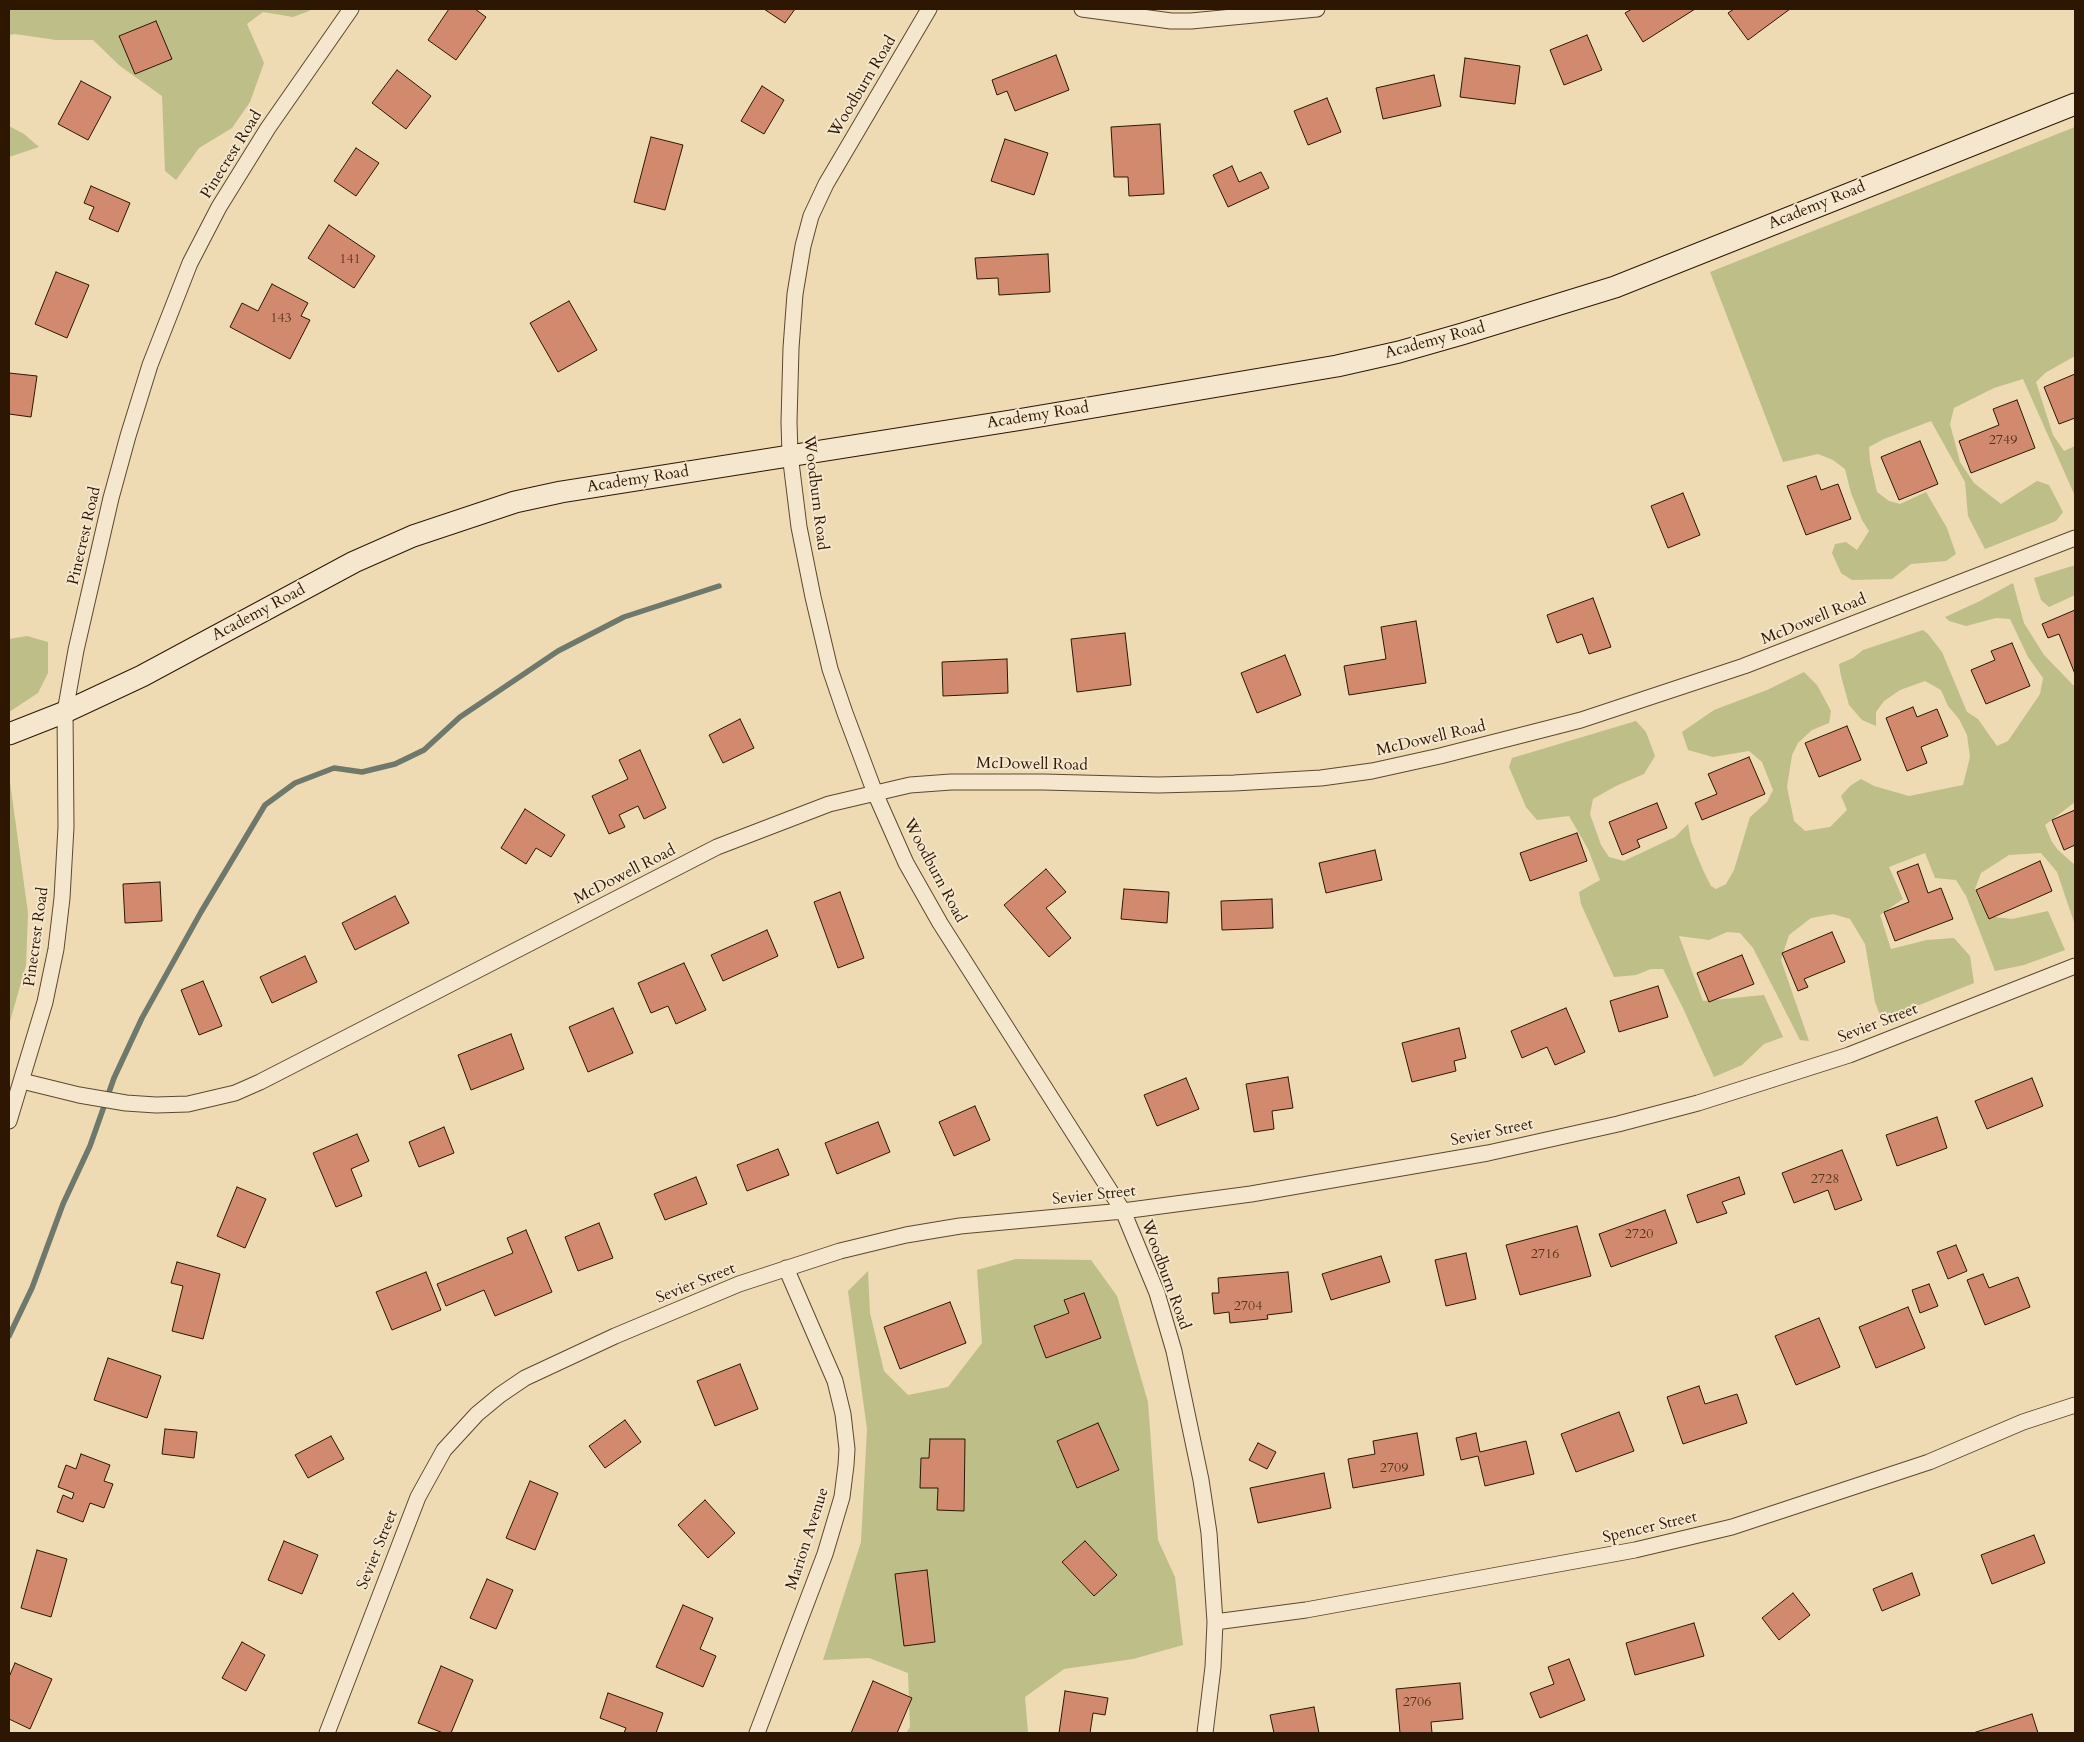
<!DOCTYPE html>
<style>
body{margin:0}
#map{position:relative;width:2084px;height:1742px;overflow:hidden;background:#eedab3;font-family:Cardo,serif}
canvas{display:block}
.frame{position:absolute;inset:0;border:10px solid #2d1702;pointer-events:none}
</style>
<div id="map">
<canvas width="2084" height="1742"></canvas>
<div class="frame"></div>
</div>
<script>
const ctx = document.querySelector('canvas').getContext('2d');
ctx.lineJoin = 'round';
function fill(path, color) {
  ctx.fillStyle = color;
  ctx.fill(path, 'evenodd');
}
function shape(rows) {
  const path = new Path2D();
  for (const r of rows) {
    path.moveTo(r[0], r[1]);
    for (let i = 2; i < r.length; i += 2) path.lineTo(r[i], r[i + 1]);
  }
  return path;
}
function trace(path, color, width, dash) {
  ctx.strokeStyle = color;
  ctx.lineWidth = width;
  ctx.lineCap = dash ? 'butt' : 'round';
  ctx.setLineDash(dash || []);
  ctx.stroke(path);
}
function label(font, color, halo, rows, align = 'center') {
  ctx.font = font + ' Cardo,serif';
  ctx.lineWidth = 4;
  ctx.setLineDash([]);
  ctx.textBaseline = 'middle';
  ctx.strokeStyle = halo;
  ctx.fillStyle = color;
  for (const [text, x, y, turn = 0] of rows) {
    ctx.save();
    ctx.translate(x, y);
    ctx.rotate((+turn || 0) * Math.PI / 180);
    ctx.textAlign = isNaN(turn) ? turn : align;
    if (halo) ctx.strokeText(text, 0, 0);
    ctx.fillText(text, 0, 0);
    ctx.restore();
  }
}
fill(shape([
 [9,9,311,9,309,11,293,17,263,12,247,24,264,63,250,102,232,128,199,148,176,180,165,171,162,96,120,66,93,40,56,40,15,34,9,35],
 [9,126,24,134,39,147,9,157],
 [2075,127,2075,356,2045,373,2036,382,2053,435,2064,451,2075,446,2075,496,2023,379,1994,388,1954,408,1950,424,1960,462,1974,483,2001,504,2037,481,2049,485,2063,512,2056,521,1985,549,1968,516,1965,482,1931,421,1884,439,1869,447,1870,461,1877,492,1889,501,1900,504,1926,492,1947,528,1956,554,1946,561,1911,564,1892,579,1852,580,1841,573,1832,553,1835,544,1846,542,1857,550,1869,531,1862,520,1851,493,1845,469,1833,460,1818,454,1783,462,1710,272],
 [2072,566,2075,566,2075,595,2049,607,2041,600,2034,578],
 [2013,583,2024,623,2044,655,2075,687,2075,802,2045,825,2052,842,2058,850,2075,865,2075,925,2057,872,2041,853,2009,855,1981,873,1975,889,1981,904,1995,917,2012,919,2048,911,2065,950,2024,965,1995,971,1966,896,1956,880,1935,878,1925,853,1889,867,1903,899,1880,915,1891,949,1927,940,1954,938,1970,956,1974,983,1882,1020,1875,1002,1865,944,1850,919,1833,914,1811,918,1789,935,1781,960,1809,1041,1800,1040,1753,948,1740,933,1727,932,1709,940,1679,936,1703,1001,1764,995,1783,1037,1764,1044,1742,1065,1714,1077,1683,1008,1663,969,1651,969,1636,975,1614,977,1581,904,1579,892,1600,880,1588,849,1569,816,1537,820,1526,807,1509,767,1512,758,1636,721,1646,732,1655,756,1644,774,1616,786,1593,799,1590,814,1601,845,1609,857,1624,861,1675,837,1688,824,1691,841,1703,870,1711,886,1716,889,1726,884,1734,870,1750,817,1767,802,1773,790,1762,762,1749,751,1713,757,1688,750,1682,732,1714,710,1767,690,1804,672,1817,685,1831,711,1829,723,1812,730,1798,743,1792,755,1787,787,1794,821,1805,831,1830,827,1847,810,1841,796,1850,786,1861,779,1874,786,1909,796,1963,785,1970,757,1967,735,1959,719,1948,706,1941,690,1925,681,1900,690,1884,701,1876,712,1876,726,1862,720,1849,705,1841,676,1839,664,1853,658,1863,650,1923,630,1928,634,1942,652,1967,712,1978,719,1997,746,2008,741,2040,694,2043,678,2028,657,2010,619,1996,618,1966,626,1949,621,1945,617,1978,602],
 [27,636,48,642,48,673,38,693,9,712,9,639],
 [9,781,10,782,28,913,26,965,9,1025],
 [1016,1259,1091,1260,1117,1296,1148,1402,1158,1540,1175,1577,1183,1645,1133,1659,1064,1669,1025,1697,1028,1733,906,1733,910,1727,908,1673,869,1658,823,1660,861,1542,867,1429,848,1291,868,1271,870,1313,884,1371,908,1395,948,1387,982,1343,977,1270]
]), '#bebe89');
trace(shape([
 [9,1336,32,1288,63,1204,90,1146,114,1078,142,1018,201,912,265,805,295,783,334,768,362,772,395,764,424,750,460,717,558,651,624,617,719,586]
]), '#6e796b', 5.5);
const building = shape([
 [449,9,475,9,486,17,456,60,428,40,449,9],
 [764,9,795,9,785,23,764,9],
 [1632,9,1695,9,1643,42,1625,13,1632,9],
 [1734,9,1790,9,1748,40,1728,13,1734,9],
 [156,21,172,59,135,74,119,36,156,21],
 [1587,35,1602,70,1564,85,1550,50,1587,35],
 [1056,55,1069,90,1015,111,1007,91,997,95,992,80,1056,55],
 [1465,58,1520,66,1515,104,1460,97,1465,58],
 [397,70,431,96,406,129,372,103,397,70],
 [1434,75,1441,106,1383,119,1376,88,1434,75],
 [81,81,111,97,88,140,58,124,81,81],
 [762,86,784,100,764,134,741,121,762,86],
 [1327,98,1341,132,1308,145,1294,111,1327,98],
 [1160,124,1164,194,1129,196,1128,177,1114,177,1111,127,1160,124],
 [651,137,683,145,665,210,634,202,651,137],
 [1005,139,1048,153,1034,195,991,181,1005,139],
 [356,148,379,163,356,196,334,181,356,148],
 [1232,166,1239,182,1261,172,1269,188,1228,207,1213,175,1232,166],
 [91,186,130,203,118,232,89,219,94,207,84,203,91,186],
 [329,225,375,256,354,288,308,258,329,225],
 [1048,254,1050,292,999,295,998,278,977,279,975,258,1048,254],
 [56,272,89,285,67,338,35,324,56,272],
 [272,284,308,303,301,316,310,320,290,359,230,327,242,303,258,311,272,284],
 [569,301,597,350,558,372,530,323,569,301],
 [9,373,37,376,31,417,9,414,9,373],
 [2075,374,2075,418,2059,424,2044,387,2075,374],
 [2017,400,2035,448,1971,473,1959,441,1999,425,1993,409,2017,400],
 [1920,441,1938,484,1899,500,1881,457,1920,441],
 [1816,476,1821,490,1838,484,1851,519,1806,535,1787,486,1816,476],
 [1683,493,1700,535,1668,548,1651,506,1683,493],
 [1593,598,1611,647,1589,654,1582,634,1557,643,1547,615,1593,598],
 [2075,610,2075,674,2059,634,2048,638,2042,624,2075,610],
 [1416,621,1426,683,1349,695,1344,666,1386,659,1381,627,1416,621],
 [1125,633,1131,685,1077,692,1071,639,1125,633],
 [2012,643,2030,686,1986,704,1971,670,1995,660,1991,651,2012,643],
 [1285,655,1301,695,1257,713,1241,673,1285,655],
 [1007,659,1008,693,943,696,942,662,1007,659],
 [1913,707,1917,717,1937,709,1948,736,1921,747,1927,763,1907,771,1886,718,1913,707],
 [740,719,754,748,723,763,709,735,740,719],
 [1847,726,1861,760,1819,777,1805,743,1847,726],
 [640,750,666,808,644,819,638,806,619,815,625,827,609,834,592,796,628,779,619,760,640,750],
 [1749,757,1765,794,1702,820,1695,803,1717,794,1708,774,1749,757],
 [1657,803,1667,828,1637,840,1640,847,1622,855,1609,822,1657,803],
 [525,809,565,835,551,857,536,848,526,864,501,848,525,809],
 [2075,810,2075,845,2064,850,2052,820,2075,810],
 [1577,833,1587,861,1530,881,1520,853,1577,833],
 [1375,850,1382,880,1326,893,1319,863,1375,850],
 [2040,861,2052,891,1989,919,1976,890,2040,861],
 [1918,864,1928,893,1941,888,1953,919,1895,941,1884,912,1909,902,1897,872,1918,864],
 [1046,869,1066,892,1046,908,1071,938,1049,957,1004,905,1046,869],
 [160,882,162,921,125,923,123,884,160,882],
 [1124,889,1169,892,1167,923,1121,919,1124,889],
 [840,892,864,958,838,968,814,902,840,892],
 [395,896,409,923,355,950,342,923,395,896],
 [1272,899,1273,928,1222,930,1221,901,1272,899],
 [767,930,778,956,723,981,711,955,767,930],
 [1832,932,1845,962,1804,979,1808,987,1798,991,1782,953,1832,932],
 [1742,955,1754,984,1709,1002,1697,973,1742,955],
 [305,956,317,982,272,1003,260,977,305,956],
 [684,963,706,1010,676,1024,668,1006,651,1013,638,983,684,963],
 [203,981,222,1026,199,1035,181,990,203,981],
 [1658,986,1668,1017,1619,1032,1610,1001,1658,986],
 [613,1008,633,1053,588,1072,569,1027,613,1008],
 [1566,1008,1585,1052,1555,1065,1547,1047,1522,1058,1511,1031,1566,1008],
 [1459,1028,1466,1058,1454,1061,1456,1071,1412,1082,1402,1043,1459,1028],
 [511,1034,524,1069,471,1090,458,1055,511,1034],
 [1288,1077,1293,1108,1272,1111,1274,1129,1254,1132,1246,1084,1288,1077],
 [1186,1078,1199,1109,1157,1126,1144,1095,1186,1078],
 [2032,1078,2043,1106,1987,1129,1975,1101,2032,1078],
 [975,1106,990,1140,954,1156,939,1122,975,1106],
 [1937,1117,1947,1148,1897,1166,1886,1135,1937,1117],
 [878,1122,890,1152,837,1174,825,1143,878,1122],
 [444,1127,454,1153,419,1167,409,1142,444,1127],
 [357,1134,369,1161,351,1169,362,1196,336,1207,313,1153,357,1134],
 [778,1149,789,1175,747,1191,737,1165,778,1149],
 [1842,1150,1862,1200,1835,1210,1828,1190,1794,1203,1782,1173,1842,1150],
 [696,1177,707,1204,665,1220,654,1194,696,1177],
 [1739,1177,1745,1194,1722,1202,1727,1213,1697,1223,1687,1195,1739,1177],
 [237,1187,266,1199,245,1248,217,1236,237,1187],
 [1665,1210,1677,1243,1611,1267,1599,1234,1665,1210],
 [599,1223,613,1258,578,1271,565,1237,599,1223],
 [1577,1226,1591,1276,1520,1295,1506,1245,1577,1226],
 [526,1230,552,1292,495,1316,484,1290,446,1306,437,1284,513,1253,507,1238,526,1230],
 [1956,1245,1967,1271,1948,1279,1937,1252,1956,1245],
 [1466,1253,1476,1299,1446,1306,1435,1260,1466,1253],
 [1381,1256,1390,1282,1331,1300,1322,1274,1381,1256],
 [177,1262,220,1274,203,1339,172,1331,183,1286,171,1283,177,1262],
 [426,1272,441,1310,392,1330,376,1292,426,1272],
 [1288,1272,1292,1312,1267,1315,1268,1319,1230,1323,1229,1312,1214,1314,1212,1293,1219,1293,1218,1278,1288,1272],
 [1983,1274,1989,1288,2018,1277,2030,1307,1985,1325,1967,1280,1983,1274],
 [1929,1284,1938,1306,1920,1313,1912,1290,1929,1284],
 [1084,1293,1101,1338,1046,1358,1034,1326,1069,1313,1064,1300,1084,1293],
 [950,1302,966,1343,900,1369,884,1327,950,1302],
 [1908,1307,1925,1348,1876,1368,1859,1327,1908,1307],
 [1819,1318,1840,1367,1796,1385,1775,1336,1819,1318],
 [108,1358,161,1376,147,1418,94,1400,108,1358],
 [740,1364,758,1409,715,1426,697,1381,740,1364],
 [1699,1386,1705,1404,1737,1394,1747,1423,1683,1444,1667,1397,1699,1386],
 [1619,1412,1634,1451,1576,1472,1561,1434,1619,1412],
 [625,1420,641,1442,605,1468,589,1446,625,1420],
 [1098,1423,1119,1470,1077,1488,1057,1441,1098,1423],
 [165,1429,197,1432,194,1458,162,1454,165,1429],
 [1417,1433,1424,1475,1353,1488,1348,1459,1375,1454,1373,1441,1417,1433],
 [1476,1433,1480,1452,1526,1441,1534,1474,1485,1486,1478,1456,1461,1460,1456,1438,1476,1433],
 [331,1436,344,1459,308,1478,295,1455,331,1436],
 [930,1439,965,1439,964,1511,937,1510,938,1488,920,1488,921,1458,929,1458,930,1439],
 [1258,1443,1276,1452,1267,1469,1249,1460,1258,1443],
 [81,1454,110,1465,104,1481,113,1484,104,1508,90,1503,83,1522,57,1512,63,1495,72,1499,74,1493,58,1487,66,1465,76,1469,81,1454],
 [1324,1473,1331,1508,1258,1523,1250,1488,1324,1473],
 [530,1481,558,1493,535,1550,506,1538,530,1481],
 [705,1500,735,1533,708,1558,678,1525,705,1500],
 [2034,1535,2045,1563,1992,1584,1981,1555,2034,1535],
 [284,1541,318,1555,302,1594,268,1580,284,1541],
 [1085,1541,1117,1575,1094,1596,1062,1562,1085,1541],
 [37,1550,67,1559,51,1617,21,1608,37,1550],
 [927,1570,935,1642,904,1646,895,1574,927,1570],
 [1912,1573,1920,1595,1882,1611,1873,1589,1912,1573],
 [487,1579,513,1590,496,1629,470,1618,487,1579],
 [1793,1593,1810,1615,1779,1640,1762,1618,1793,1593],
 [683,1605,713,1618,700,1649,716,1656,703,1687,656,1667,683,1605],
 [1694,1623,1704,1656,1635,1675,1626,1643,1694,1623],
 [242,1642,265,1655,246,1691,222,1678,242,1642],
 [1569,1659,1585,1700,1540,1718,1530,1693,1554,1684,1548,1667,1569,1659],
 [15,1663,52,1679,30,1729,9,1719,9,1677,15,1663],
 [441,1666,473,1680,451,1733,443,1733,418,1723,441,1666],
 [873,1681,912,1698,897,1733,851,1733,873,1681],
 [1460,1683,1463,1719,1431,1722,1432,1733,1400,1733,1396,1689,1460,1683],
 [1065,1691,1108,1698,1105,1715,1093,1713,1090,1733,1059,1733,1065,1691],
 [608,1693,663,1713,656,1733,624,1733,626,1728,600,1718,608,1693],
 [1314,1707,1319,1733,1274,1733,1270,1715,1314,1707],
 [2032,1714,2038,1733,1973,1733,2032,1714]
]);
fill(building, '#d28a6f');
trace(building, '#2d1702', 1);
const street = shape([
 [929,9,826,184,811,216,803,246,795,294,791,348,789,422,790,454,799,527,813,597,830,669,845,713,875,793,906,863,940,923,1123,1211,1157,1293,1174,1351,1201,1480,1209,1533,1215,1622,1213,1667,1205,1733],
 [1082,9,1171,21,1191,21,1317,9],
 [22,1081,79,1095,126,1103,156,1105,188,1104,235,1093,260,1082,717,847,829,804,910,785,951,782,1043,782,1158,785,1234,783,1321,778,1372,771,1440,756,1581,720,1744,666,2075,538],
 [9,1121,45,1002,56,949,62,898,66,827,65,712,76,650,111,498,128,436,150,365,190,263,219,207,268,128,351,9],
 [1215,1622,1306,1610,1635,1550,1732,1527,1929,1462,2023,1422,2075,1405],
 [327,1733,418,1497,444,1450,477,1414,500,1395,525,1378,615,1336,739,1284,840,1251,906,1235,960,1226,1123,1211,1251,1194,1488,1153,1618,1124,1698,1103,1849,1055,2075,966],
 [757,1733,825,1554,842,1497,846,1465,847,1449,843,1414,835,1381,786,1268]
]);
const secondary = shape([
 [9,734,65,712,142,676,354,562,413,536,515,502,561,492,1023,419,1337,366,1399,352,1462,334,1615,287,2075,104]
]);
trace(street, '#5d482e', 17);
trace(secondary, '#2d1702', 23);
trace(street, '#f4e7ce', 15);
trace(secondary, '#f4e7ce', 21);
label('14px', '#56341d', null, [
 ["141",350,260],
 ["143",281,319],
 ["2749",2003,441],
 ["2728",1825,1180],
 ["2720",1639,1235],
 ["2716",1545,1255],
 ["2704",1248,1307],
 ["2709",1394,1469],
 ["2706",1417,1703]
]);
label('16px', '#2d1702', '#f4e7ce', [
 ["Woodburn Road",863,87,-59],
 ["Pinecrest Road",232,155,-58],
 ["Academy Road",1817,206,-22],
 ["Academy Road",1435,341,-15],
 ["Academy Road",1038,416,-9],
 ["Academy Road",638,480,-9],
 ["Woodburn Road",815,493,83],
 ["Pinecrest Road",85,536,-77],
 ["Academy Road",259,613,-28],
 ["McDowell Road",1814,620,-22],
 ["McDowell Road",1431,739,-13],
 ["McDowell Road",1032,765,1],
 ["Woodburn Road",934,871,62],
 ["McDowell Road",625,875,-27],
 ["Pinecrest Road",37,937,-82],
 ["Sevier Street",1878,1024,-21],
 ["Sevier Street",1492,1133,-12],
 ["Sevier Street",1094,1196,-6],
 ["Woodburn Road",1165,1275,70],
 ["Sevier Street",696,1284,-22],
 ["Spencer Street",1650,1528,-13],
 ["Marion Avenue",808,1539,-72],
 ["Sevier Street",378,1550,-68]
]);
</script>
